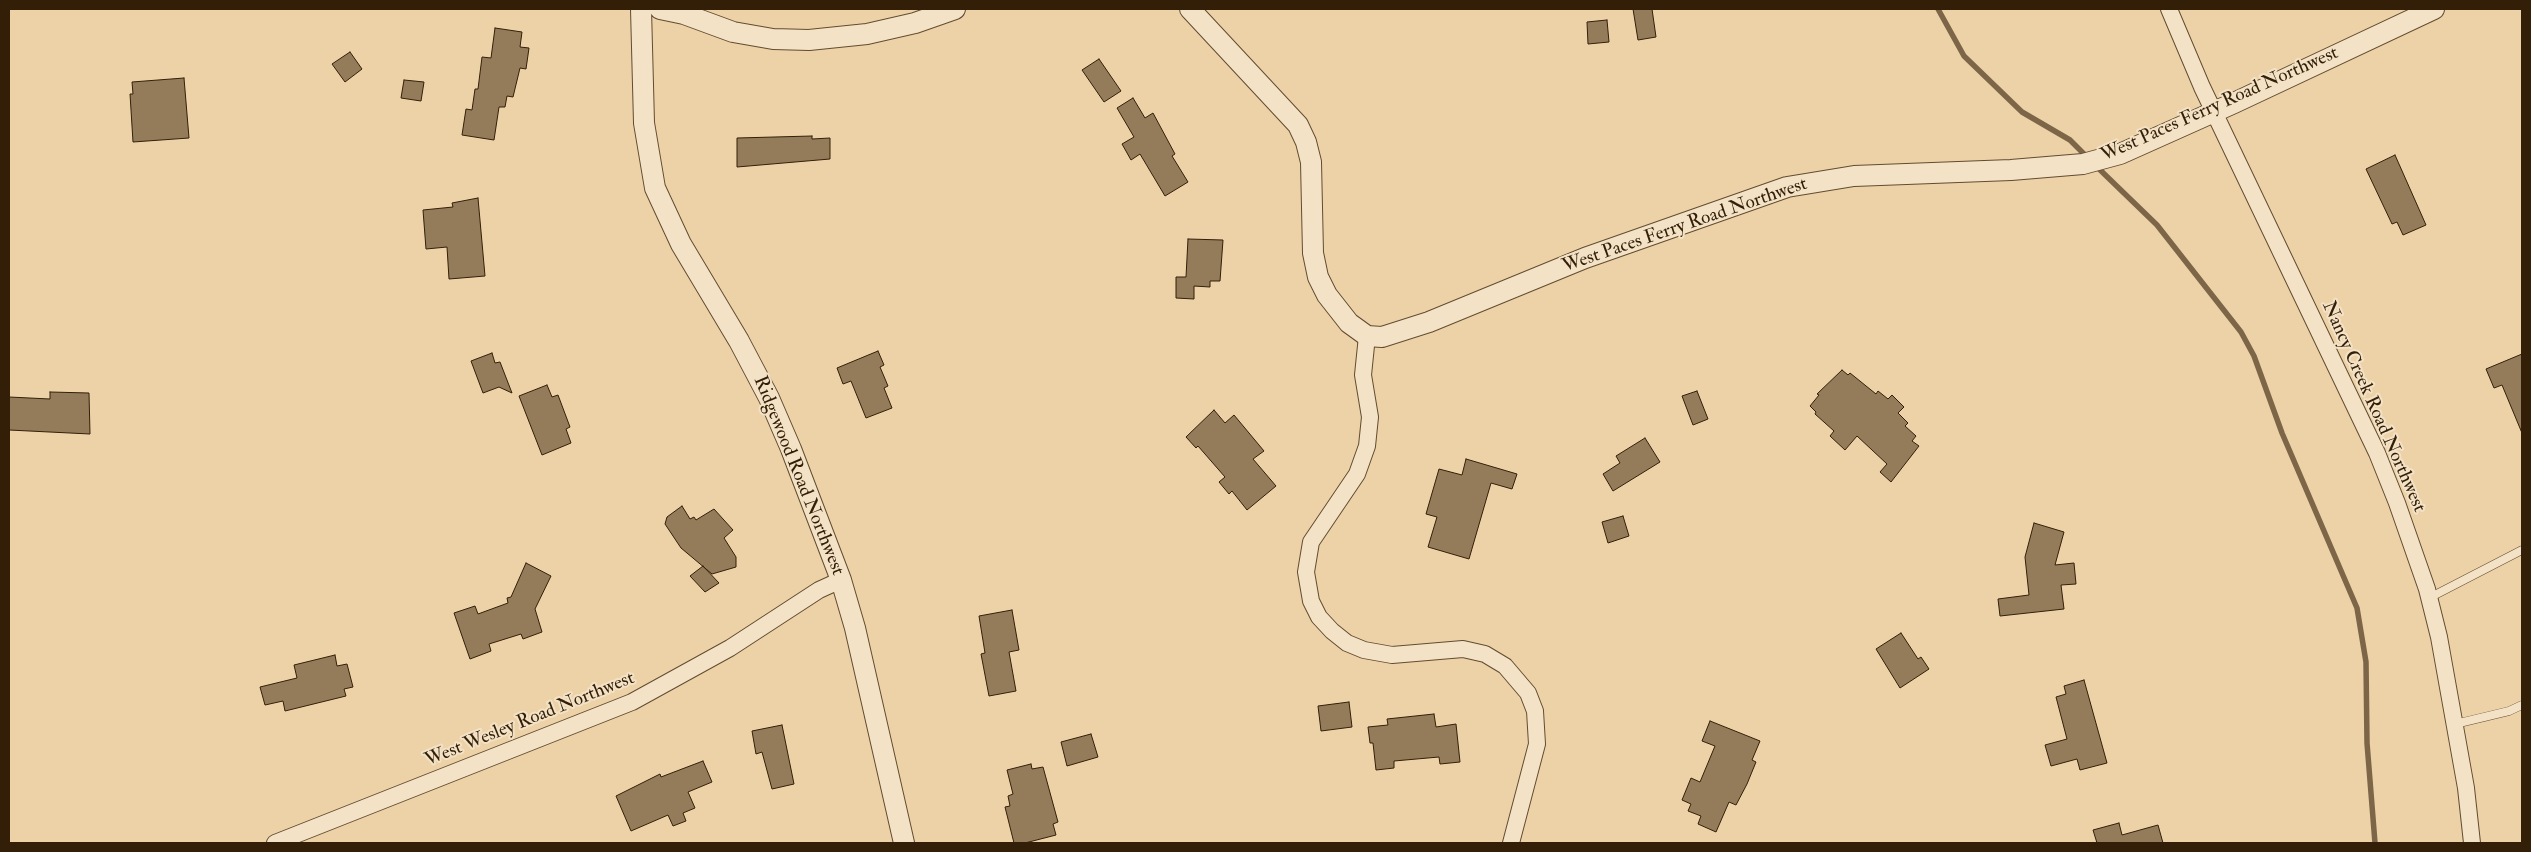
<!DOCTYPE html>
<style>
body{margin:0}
#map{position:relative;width:2531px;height:852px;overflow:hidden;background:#edd2a8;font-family:"IM FELL Double Pica",serif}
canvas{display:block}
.frame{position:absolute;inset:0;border:10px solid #331f08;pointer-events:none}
</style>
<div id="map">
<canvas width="2531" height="852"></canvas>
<div class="frame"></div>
</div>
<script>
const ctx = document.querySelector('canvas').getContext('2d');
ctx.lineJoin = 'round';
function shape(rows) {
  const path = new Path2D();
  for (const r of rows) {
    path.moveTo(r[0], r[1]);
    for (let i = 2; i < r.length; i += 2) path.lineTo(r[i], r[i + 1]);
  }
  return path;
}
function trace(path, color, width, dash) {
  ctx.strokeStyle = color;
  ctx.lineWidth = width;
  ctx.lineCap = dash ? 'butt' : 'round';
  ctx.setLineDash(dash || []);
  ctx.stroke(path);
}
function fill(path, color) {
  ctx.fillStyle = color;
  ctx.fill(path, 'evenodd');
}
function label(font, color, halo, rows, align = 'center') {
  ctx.font = font + ' "IM FELL Double Pica",serif';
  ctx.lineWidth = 4;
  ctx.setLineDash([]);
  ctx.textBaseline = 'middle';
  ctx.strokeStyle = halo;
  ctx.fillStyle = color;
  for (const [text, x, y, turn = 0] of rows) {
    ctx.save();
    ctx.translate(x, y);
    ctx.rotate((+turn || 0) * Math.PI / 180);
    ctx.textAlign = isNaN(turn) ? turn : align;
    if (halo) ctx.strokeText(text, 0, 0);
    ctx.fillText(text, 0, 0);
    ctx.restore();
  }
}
trace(shape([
 [1938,9,1964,56,2022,112,2070,140,2088,158],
 [2096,166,2157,225,2241,332,2254,356,2282,433,2357,608,2366,662,2367,743,2375,843]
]), '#7d6648', 5.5);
const building = shape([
 [1633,9,1652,9,1656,37,1638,40,1633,9],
 [1607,20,1609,42,1588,44,1587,22,1607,20],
 [495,28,522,32,520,47,529,48,526,69,520,68,513,97,507,96,505,107,499,107,494,140,462,135,466,109,472,110,475,89,478,89,482,57,491,58,495,28],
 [350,52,362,69,345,82,332,64,350,52],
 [1099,59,1121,91,1104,102,1082,70,1099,59],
 [184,78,189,138,133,142,130,94,133,94,132,82,184,78],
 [404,80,424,82,421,101,401,98,404,80],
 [1133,98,1145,118,1153,113,1175,154,1172,156,1188,182,1165,196,1140,154,1131,160,1122,144,1134,137,1117,108,1133,98],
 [812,136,812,139,830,138,830,159,737,167,737,138,812,136],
 [2395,155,2426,225,2403,235,2397,222,2392,224,2366,169,2395,155],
 [478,198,485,276,449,279,447,247,426,249,423,210,453,207,452,203,478,198],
 [1188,239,1223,240,1220,281,1210,281,1210,287,1194,286,1194,299,1176,298,1176,277,1186,277,1188,239],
 [878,351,884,365,880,367,888,386,884,388,892,408,866,418,851,381,843,384,837,368,878,351],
 [492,353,495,363,500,362,512,393,499,387,483,393,471,361,492,353],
 [2522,354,2522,433,2502,385,2494,388,2486,369,2522,354],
 [1842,370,1848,375,1850,373,1876,394,1878,391,1888,399,1892,395,1904,407,1898,413,1908,423,1905,426,1916,436,1912,441,1919,446,1891,482,1880,472,1887,464,1857,436,1845,450,1830,436,1834,431,1815,414,1816,412,1810,406,1819,395,1817,394,1842,370],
 [547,385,552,397,558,395,570,427,566,429,571,443,542,455,519,396,547,385],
 [1697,391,1708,419,1693,425,1682,396,1697,391],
 [50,392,89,393,90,434,9,430,9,397,50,399,50,392],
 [1214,410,1225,423,1234,415,1264,451,1253,459,1276,486,1247,510,1232,491,1229,494,1219,482,1225,477,1198,446,1196,448,1186,437,1214,410],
 [1645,438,1660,462,1613,491,1603,474,1620,463,1616,456,1645,438],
 [1466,459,1517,474,1512,489,1491,483,1469,559,1428,547,1437,517,1426,514,1439,469,1462,475,1466,459],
 [682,506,690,519,694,517,696,520,714,509,733,530,724,538,736,557,736,567,712,574,681,548,665,524,667,517,682,506],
 [1623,516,1629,536,1608,543,1602,522,1623,516],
 [2034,523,2064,532,2055,565,2074,563,2076,584,2061,585,2064,609,2000,616,1998,599,2029,595,2025,557,2034,523],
 [526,563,551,576,535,609,542,632,523,639,521,634,489,644,491,651,470,659,454,613,475,606,478,614,508,603,507,598,511,597,526,563],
 [703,566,719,583,705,592,690,576,703,566],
 [1012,610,1019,650,1009,652,1016,691,989,696,981,654,985,653,979,616,1012,610],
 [1901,633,1918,659,1921,657,1929,669,1900,688,1876,649,1901,633],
 [335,655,337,666,347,664,353,687,344,689,346,696,285,711,283,701,265,705,260,687,297,678,294,665,335,655],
 [2084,680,2107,763,2080,770,2077,759,2051,766,2045,745,2067,739,2056,697,2066,694,2064,686,2084,680],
 [1349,702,1352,727,1321,731,1318,706,1349,702],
 [1434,714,1436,727,1456,724,1460,762,1440,764,1439,757,1394,761,1394,768,1376,770,1373,743,1370,743,1368,727,1388,725,1387,719,1434,714],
 [1710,721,1760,741,1752,760,1756,762,1747,784,1736,805,1729,802,1716,832,1698,824,1701,816,1688,811,1691,804,1682,800,1691,778,1700,782,1715,746,1702,741,1710,721],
 [782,725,794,784,772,789,762,752,756,754,752,731,782,725],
 [1091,734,1098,757,1067,766,1061,742,1091,734],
 [703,761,712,782,688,792,695,808,683,813,686,821,673,826,668,815,631,831,616,796,660,774,661,777,703,761],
 [1031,764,1032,769,1043,767,1058,822,1053,824,1056,835,1025,843,1014,843,1005,807,1010,806,1008,796,1013,794,1007,770,1031,764],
 [2119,823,2122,835,2158,825,2163,843,2097,843,2093,830,2119,823]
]);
fill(building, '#947c5b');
trace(building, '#331f08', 1);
const service = shape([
 [2429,598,2522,550],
 [2455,724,2509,711,2522,705]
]);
const minor = shape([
 [2169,9,2202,87,2377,453,2397,503,2427,589,2439,637,2466,788,2472,843],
 [1367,336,1363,375,1370,417,1367,446,1357,474,1311,542,1306,572,1311,601,1319,617,1332,631,1347,643,1364,650,1392,655,1463,649,1485,654,1505,666,1528,693,1535,711,1537,744,1511,843],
 [275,843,632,702,730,648,819,590,841,580]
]);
const tertiary = shape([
 [641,9,644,123,655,188,681,244,739,341,769,398,791,449,841,580,855,628,904,843],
 [660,9,684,14,733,32,773,39,809,40,867,34,915,23,955,9],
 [1190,9,1298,125,1306,142,1311,162,1313,253,1318,277,1327,295,1349,323,1367,336,1382,337,1429,322,1585,258,1787,187,1854,176,2011,170,2083,164,2120,154,2234,103,2434,9]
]);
trace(service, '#624c30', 9);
trace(minor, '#624c30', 18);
trace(tertiary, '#624c30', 22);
trace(service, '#f3e2c6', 8);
trace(minor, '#f3e2c6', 16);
trace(tertiary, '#f3e2c6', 20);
label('19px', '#331f08', '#f3e2c6', [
 ["West Paces Ferry Road Northwest",2220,105,-24],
 ["West Paces Ferry Road Northwest",1685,226,-19],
 ["Nancy Creek Road Northwest",2373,407,66],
 ["Ridgewood Road Northwest",798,476,68],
 ["West Wesley Road Northwest",530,720,-22]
]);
</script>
